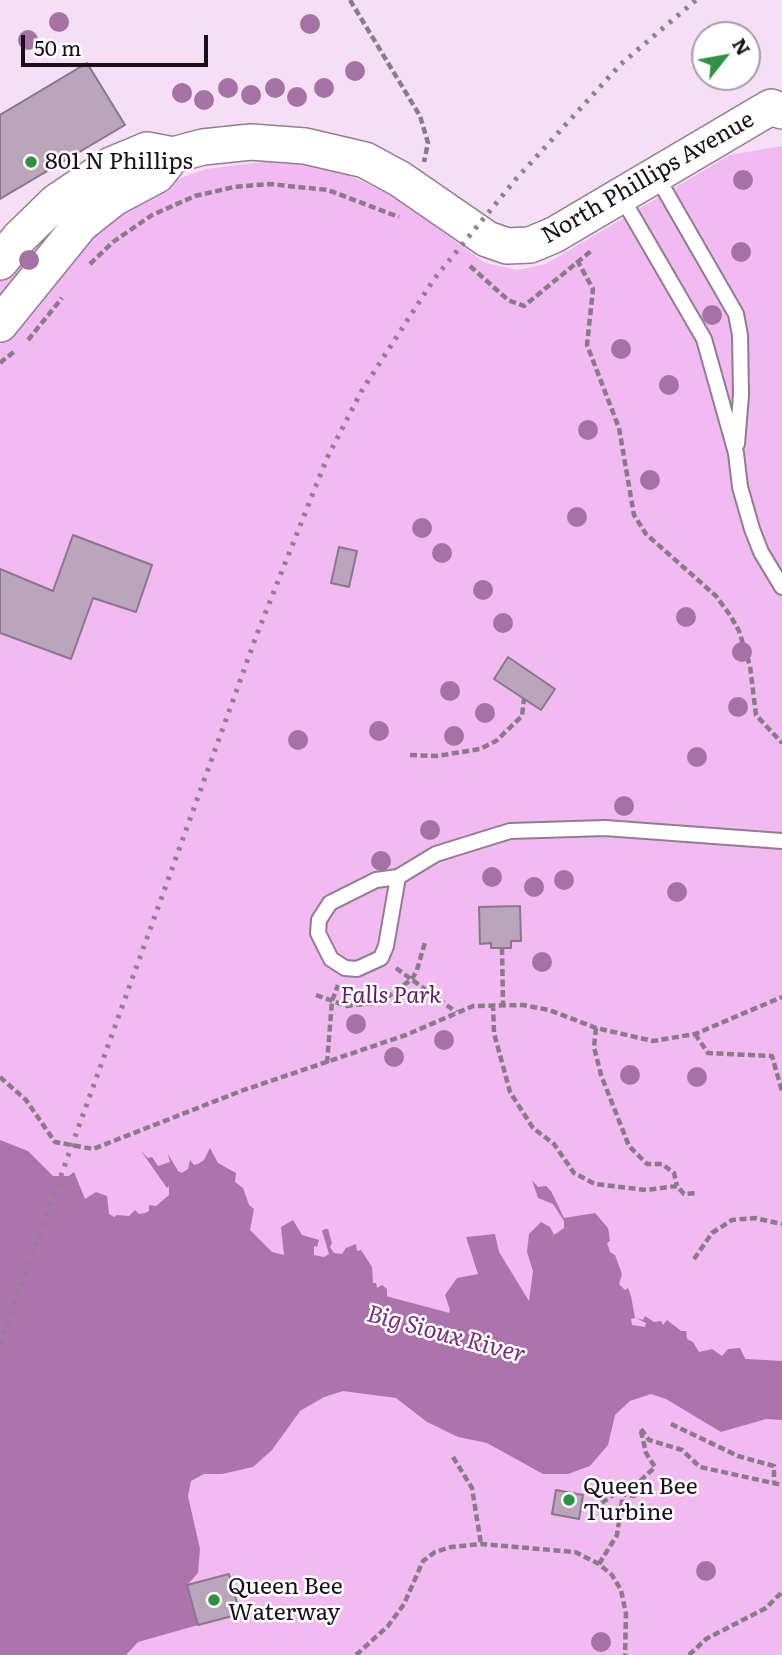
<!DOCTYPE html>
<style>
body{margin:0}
#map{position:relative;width:782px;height:1655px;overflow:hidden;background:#f6dff5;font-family:Literata,serif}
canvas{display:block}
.north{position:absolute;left:691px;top:21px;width:70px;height:70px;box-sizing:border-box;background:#fff;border:2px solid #a39fa3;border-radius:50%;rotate:59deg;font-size:19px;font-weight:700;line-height:28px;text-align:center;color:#181018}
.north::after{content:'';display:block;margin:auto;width:24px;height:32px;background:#319043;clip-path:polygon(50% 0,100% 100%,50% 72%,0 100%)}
.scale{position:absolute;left:21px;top:35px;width:187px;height:32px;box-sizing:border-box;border:4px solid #181018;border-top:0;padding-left:9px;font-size:21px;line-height:24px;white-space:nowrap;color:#181018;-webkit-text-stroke:5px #fff;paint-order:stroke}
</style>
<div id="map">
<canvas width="782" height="1655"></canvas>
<div class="north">N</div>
<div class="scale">50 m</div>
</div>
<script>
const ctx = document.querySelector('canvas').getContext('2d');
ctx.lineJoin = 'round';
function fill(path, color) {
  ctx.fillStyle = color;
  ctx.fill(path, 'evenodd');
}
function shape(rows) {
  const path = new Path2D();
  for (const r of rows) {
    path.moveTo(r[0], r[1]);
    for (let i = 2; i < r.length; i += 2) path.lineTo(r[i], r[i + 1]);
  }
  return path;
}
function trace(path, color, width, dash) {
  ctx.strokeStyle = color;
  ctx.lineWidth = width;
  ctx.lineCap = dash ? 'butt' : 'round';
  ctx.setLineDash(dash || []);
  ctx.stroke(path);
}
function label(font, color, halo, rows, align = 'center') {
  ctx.font = font + ' Literata,serif';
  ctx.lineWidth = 5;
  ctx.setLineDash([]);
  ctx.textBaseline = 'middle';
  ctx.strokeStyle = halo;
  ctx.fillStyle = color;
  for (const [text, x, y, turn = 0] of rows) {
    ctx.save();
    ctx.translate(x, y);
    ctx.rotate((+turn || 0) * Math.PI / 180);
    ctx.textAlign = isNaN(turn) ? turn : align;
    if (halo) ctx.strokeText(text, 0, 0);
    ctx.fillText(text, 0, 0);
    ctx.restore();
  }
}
fill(shape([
 [782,146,782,1655,0,1655,0,337,75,246,157,186,206,169,271,161,317,166,348,175,396,197,485,263,517,270,546,264,730,155],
 [83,195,0,306,0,279]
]), '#f1baf0');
fill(shape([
 [0,1140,28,1151,53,1176,69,1176,74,1172,85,1199,96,1192,107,1196,109,1214,114,1217,117,1215,129,1216,135,1210,139,1214,145,1213,149,1211,149,1205,156,1206,169,1195,169,1186,167,1188,141,1151,148,1158,152,1157,158,1166,170,1162,168,1154,178,1171,182,1173,188,1169,190,1160,194,1165,198,1164,204,1160,210,1148,218,1163,236,1173,235,1182,243,1188,249,1205,254,1209,250,1230,272,1252,284,1255,281,1227,293,1220,302,1235,319,1240,317,1247,314,1246,314,1255,324,1257,329,1254,322,1231,325,1229,328,1229,332,1243,330,1247,334,1253,342,1254,346,1248,356,1244,357,1251,361,1250,372,1267,373,1283,376,1283,377,1288,382,1285,387,1289,387,1297,399,1318,401,1334,409,1344,430,1337,445,1326,450,1310,445,1295,457,1278,478,1274,466,1237,495,1234,499,1252,529,1301,533,1271,527,1252,529,1234,541,1222,550,1227,554,1235,564,1228,564,1221,553,1204,538,1198,532,1180,538,1187,546,1186,551,1191,564,1218,595,1213,608,1228,610,1241,607,1243,610,1252,615,1255,622,1274,619,1284,625,1290,628,1288,631,1296,635,1318,631,1319,632,1325,645,1327,646,1323,636,1318,643,1320,645,1316,654,1322,661,1321,663,1325,667,1320,681,1331,686,1331,687,1339,693,1342,699,1352,712,1349,722,1356,728,1349,740,1348,758,1385,763,1385,772,1395,774,1392,782,1394,782,1420,766,1419,721,1432,666,1399,651,1394,630,1401,615,1415,608,1445,590,1466,568,1474,543,1474,487,1443,458,1437,427,1422,396,1398,343,1391,324,1397,300,1411,272,1450,253,1467,222,1474,204,1474,191,1481,188,1496,200,1549,198,1573,187,1585,198,1625,138,1642,126,1655,0,1655]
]), '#ad73ad');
trace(shape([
 [343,1304,360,1313,495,1349],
 [693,1379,782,1384]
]), '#ad73ad', 46);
const building = shape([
 [87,63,125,125,0,199,0,115,87,63],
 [73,535,152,565,136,612,93,598,71,659,0,633,0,569,53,591,73,535],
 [339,547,357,551,349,587,331,583,339,547],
 [508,657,555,689,541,710,494,679,508,657],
 [520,906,521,941,511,941,511,948,491,948,491,943,480,944,479,907,520,906],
 [556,1490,583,1495,579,1519,552,1514,556,1490],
 [229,1574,240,1614,198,1625,187,1585,229,1574]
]);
fill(building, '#bba5ba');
trace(building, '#8b768a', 2);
const service = shape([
 [656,175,736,314,740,335,741,395,737,444],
 [621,196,704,339,736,453,740,487,752,529,761,552,782,587],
 [398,877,386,946,381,958,357,969,345,968,331,959,318,933,319,920,330,903,376,880,398,877,436,854,510,831,605,828,782,841]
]);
const tertiary = shape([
 [0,262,19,238,56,202,111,165,147,150,173,155,203,147,251,142,305,146,365,160,400,179,487,239,507,246,530,245,554,235,771,107,782,111],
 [0,324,81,224,114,198,157,175,173,155]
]);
trace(service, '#917c90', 18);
trace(tertiary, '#917c90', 38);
trace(shape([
 [350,0,420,116,428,143,424,162],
 [577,260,593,289,587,345,619,428,634,515,646,534,716,596,730,615,739,631,750,666,756,715,782,743],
 [90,264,113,242,152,215,195,196,234,187,269,184,328,190,399,217],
 [470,266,508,300,524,306,591,251],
 [28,340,62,298],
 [0,363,16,350],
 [410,755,437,756,480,749,496,741,522,716,524,699],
 [502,948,503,1004],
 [396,968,456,1012],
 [316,995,347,1006,373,1003,386,998,412,979,417,970,425,942],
 [493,1004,494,1033,510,1092,533,1128,554,1144,574,1173,595,1184,646,1190,677,1186,684,1194,698,1193],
 [596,1028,594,1047,601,1075,629,1146,647,1164,662,1164,674,1173,677,1186],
 [695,1034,708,1053,772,1056,782,1091],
 [327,1063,332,1001,338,985],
 [0,1077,26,1100,55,1142,93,1149,241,1091,406,1035,473,1006,523,1005,549,1010,596,1028,653,1041,695,1034,782,997],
 [694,1259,712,1233,732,1220,755,1218,782,1224],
 [671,1424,738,1456,774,1466,774,1482],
 [641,1429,649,1440,682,1450,700,1467,782,1485],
 [453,1457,472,1488,481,1544],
 [581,1504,600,1504,616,1493,634,1496,638,1483,655,1467,646,1453,641,1431],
 [599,1564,617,1535,623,1494],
 [356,1655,388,1626,404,1604,423,1561,435,1552,451,1547,481,1544,575,1552,599,1564,612,1575,621,1590,626,1614,625,1655],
 [689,1655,706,1639,766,1608,782,1592]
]), '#8a7a8a', 4.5, [7, 3.5]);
trace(service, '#fff', 14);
trace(tertiary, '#fff', 35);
trace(shape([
 [0,1344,257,634,327,458,361,392,434,279,516,179,621,64,696,0]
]), '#908090', 5, [3.5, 7]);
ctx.fillStyle = '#a473a4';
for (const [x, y] of [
 [59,22],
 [310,24],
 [28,40],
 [355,71],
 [228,88],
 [275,88],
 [324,88],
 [182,93],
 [251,95],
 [297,97],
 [204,100],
 [743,180],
 [741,252],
 [29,260],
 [712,315],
 [621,349],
 [669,385],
 [588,430],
 [650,480],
 [577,517],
 [422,528],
 [442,553],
 [483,590],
 [686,617],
 [503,623],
 [742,652],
 [450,691],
 [738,707],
 [485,713],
 [379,731],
 [454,736],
 [298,740],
 [697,757],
 [624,806],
 [430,830],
 [381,861],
 [492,877],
 [564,880],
 [534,887],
 [677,892],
 [542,962],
 [356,1024],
 [444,1040],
 [394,1057],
 [630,1075],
 [697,1077],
 [706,1571],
 [601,1642]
]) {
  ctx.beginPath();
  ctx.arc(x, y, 10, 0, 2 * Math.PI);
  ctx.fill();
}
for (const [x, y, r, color] of [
 [31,162,7,"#319043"],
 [569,1500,7,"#319043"],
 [214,1600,7,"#319043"]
]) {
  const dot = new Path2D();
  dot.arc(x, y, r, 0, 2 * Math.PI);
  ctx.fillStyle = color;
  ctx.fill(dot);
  trace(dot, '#fff', 2.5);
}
label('23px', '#181018', '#fff', [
 ["801 N Phillips",45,162],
 ["Queen Bee",583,1487],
 ["Turbine",583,1513],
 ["Queen Bee",228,1587],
 ["Waterway",228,1613]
], 'left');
label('23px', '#181018', '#fff', [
 ["North Phillips Avenue",648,178,-30]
]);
label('italic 23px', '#601a62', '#fff', [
 ["Falls Park",391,996]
]);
label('italic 24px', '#763077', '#fff', [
 ["Big Sioux River",446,1335,15]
]);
</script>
